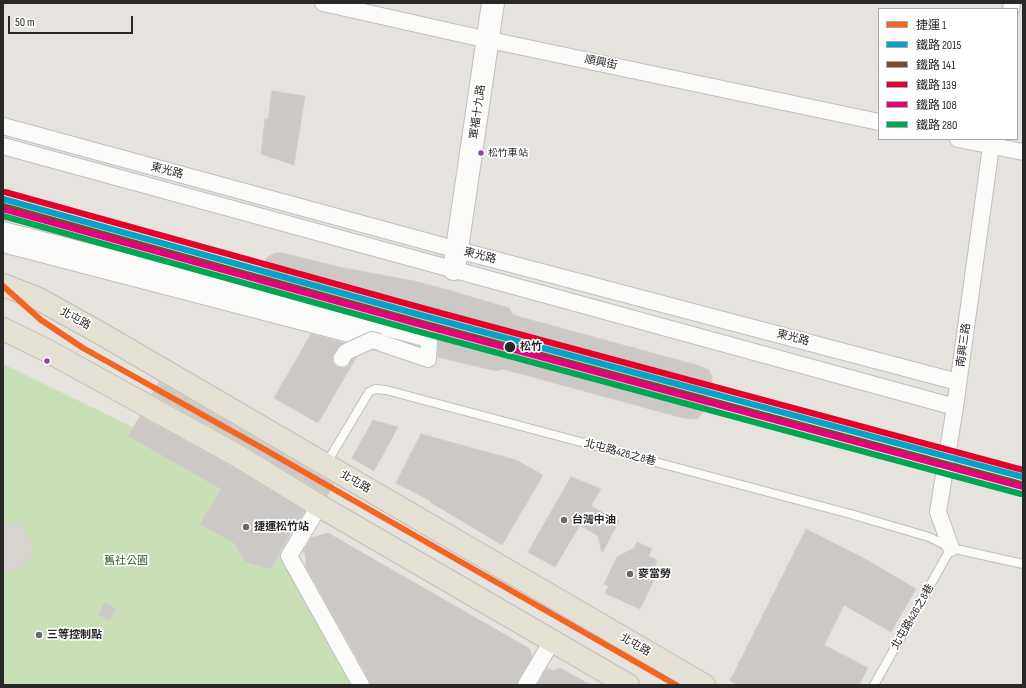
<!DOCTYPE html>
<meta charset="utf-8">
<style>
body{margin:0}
#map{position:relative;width:1026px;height:688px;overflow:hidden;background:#e6e2de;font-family:"Sofia Sans Condensed","Noto Sans TC",sans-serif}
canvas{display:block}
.frame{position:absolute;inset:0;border:4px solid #282828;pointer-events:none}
.legend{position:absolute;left:878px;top:8px;width:140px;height:132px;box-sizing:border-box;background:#fff;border:1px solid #a9a9a9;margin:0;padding:5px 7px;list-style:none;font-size:12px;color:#282828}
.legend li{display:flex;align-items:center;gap:8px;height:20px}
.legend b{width:20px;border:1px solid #a9a9a9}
.scale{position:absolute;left:8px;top:16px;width:125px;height:18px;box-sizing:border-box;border:2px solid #282828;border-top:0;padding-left:5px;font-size:12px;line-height:14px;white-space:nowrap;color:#282828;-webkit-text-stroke:3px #fff;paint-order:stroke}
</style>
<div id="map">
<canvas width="1026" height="688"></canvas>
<div class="frame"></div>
<ul class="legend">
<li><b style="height:5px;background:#f26522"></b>捷運 1</li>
<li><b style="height:5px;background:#02a3c6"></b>鐵路 2015</li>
<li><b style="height:5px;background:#7a4b2a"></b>鐵路 141</li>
<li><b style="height:5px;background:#e4002b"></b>鐵路 139</li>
<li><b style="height:5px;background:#e5007d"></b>鐵路 108</li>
<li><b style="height:5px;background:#00a651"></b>鐵路 280</li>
</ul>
<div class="scale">50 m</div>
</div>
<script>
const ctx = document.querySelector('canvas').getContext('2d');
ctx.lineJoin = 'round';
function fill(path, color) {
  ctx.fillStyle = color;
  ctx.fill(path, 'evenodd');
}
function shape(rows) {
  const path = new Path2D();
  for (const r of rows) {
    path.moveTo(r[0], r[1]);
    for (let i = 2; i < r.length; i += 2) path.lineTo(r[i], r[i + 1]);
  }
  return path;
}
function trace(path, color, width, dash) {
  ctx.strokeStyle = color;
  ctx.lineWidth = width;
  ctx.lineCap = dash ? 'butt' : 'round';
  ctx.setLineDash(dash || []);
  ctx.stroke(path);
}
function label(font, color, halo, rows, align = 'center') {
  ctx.font = font + ' "Sofia Sans Condensed","Noto Sans TC",sans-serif';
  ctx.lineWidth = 3.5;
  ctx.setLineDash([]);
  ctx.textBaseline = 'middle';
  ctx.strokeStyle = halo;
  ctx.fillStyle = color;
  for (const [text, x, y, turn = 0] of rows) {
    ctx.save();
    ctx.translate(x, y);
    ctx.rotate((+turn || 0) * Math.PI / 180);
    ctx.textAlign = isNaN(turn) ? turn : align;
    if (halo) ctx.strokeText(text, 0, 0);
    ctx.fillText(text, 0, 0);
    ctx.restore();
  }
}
fill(shape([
 [3,364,299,508,286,548,360,685,3,685]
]), '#c9e0b7');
fill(shape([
 [3,521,23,526,32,544,33,551,24,567,7,573,3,571]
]), '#d8d4cf');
const building = shape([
 [272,91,305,96,294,165,261,154,265,119,268,120,272,91],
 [275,253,282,253,344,268,414,281,448,290,509,308,513,315,700,366,709,370,712,376,712,381,707,403,710,404,697,419,683,418,503,369,496,371,438,357,438,336,432,330,258,285,264,262,268,257,275,253],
 [311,334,344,343,338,347,333,357,334,363,337,366,342,367,346,367,352,360,356,358,318,423,274,398,311,334],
 [159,382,334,484,327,496,244,445,152,394,159,382],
 [140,416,232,467,305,511,285,542,271,569,246,562,234,543,200,524,221,489,128,436,140,416],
 [373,420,398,427,374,471,352,458,373,420],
 [421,434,516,460,543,475,502,545,430,502,431,501,396,483,421,434],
 [571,477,601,489,591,506,619,521,602,553,598,536,580,525,555,567,528,552,571,477],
 [806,529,867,560,916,589,891,632,844,605,824,645,868,668,859,685,739,685,730,681,806,529],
 [328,533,530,649,532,657,518,680,517,685,370,685,369,680,350,645,350,644,348,642,306,567,305,553,303,552,311,538,328,533],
 [637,542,652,549,648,556,657,560,655,565,660,568,640,609,605,593,609,586,604,584,617,557,634,548,637,542],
 [105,602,116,609,109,621,98,614,105,602],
 [547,668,553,671,554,670,560,668,591,685,537,685,547,668]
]);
fill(building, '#cbc8c5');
trace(building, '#d1ceca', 1);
const lane = shape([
 [326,464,369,392,375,389,386,390,854,515,929,537,949,547],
 [874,685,951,548,1023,564]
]);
const street = shape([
 [323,3,466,35,879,122],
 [1011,9,1012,3],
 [3,126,458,250,958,382],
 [958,139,1023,152],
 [3,146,955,407],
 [3,230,429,339,428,359,372,340,3,244],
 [318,505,312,518,289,556,361,685],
 [951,548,938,512,955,407,992,139],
 [526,685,552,641]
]);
const secondary = shape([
 [454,269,493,3]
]);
const primary = shape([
 [3,285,39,299,100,333,704,685],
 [3,329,46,350,238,456,318,505,628,685]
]);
trace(lane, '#c0bebf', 10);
trace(street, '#c0bebf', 18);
trace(secondary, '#c0bebf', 24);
trace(primary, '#bfbdbc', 24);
trace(lane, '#fbfbfa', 8);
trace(street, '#fbfbfa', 16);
trace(secondary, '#fbfbfa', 22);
trace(primary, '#e4e0d3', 22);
const streetBridge = shape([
 [342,358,346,352,372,340,380,342]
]);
trace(streetBridge, '#c0bebf', 18, []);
trace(streetBridge, '#fbfbfa', 16);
trace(shape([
 [3,199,424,316,1023,477]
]), '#02a3c6', 6);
trace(shape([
 [3,206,422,323,1021,484]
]), '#7a4b2a', 6);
trace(shape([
 [5,192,426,309,1023,470]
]), '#e4002b', 6);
trace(shape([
 [3,209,422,325,1023,487]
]), '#e5007d', 6);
trace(shape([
 [3,216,420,332,1021,494]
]), '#00a651', 6);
trace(shape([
 [3,286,41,320,83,348,262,448,676,685]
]), '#f26522', 6);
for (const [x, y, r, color] of [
 [481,153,3.5,"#8e44ad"],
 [510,347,6,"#282828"],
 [47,361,3.5,"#8e44ad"],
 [564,520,4,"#6a6968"],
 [246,527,4,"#6a6968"],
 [630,574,4,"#6a6968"],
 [39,635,4,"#6a6968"]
]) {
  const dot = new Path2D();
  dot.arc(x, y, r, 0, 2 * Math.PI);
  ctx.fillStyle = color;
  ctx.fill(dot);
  trace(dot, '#fff', 1.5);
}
label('10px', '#282828', '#fff', [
 ["松竹車站",488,153]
], 'left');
label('11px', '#282828', '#fff', [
 ["順興街",601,63,12],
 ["軍福十九路",478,112,-82],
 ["東光路",167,171,15],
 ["東光路",480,256,15],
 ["北屯路",75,319,29],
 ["東光路",793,338,15],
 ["南興三路",964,345,-82],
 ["北屯路426之8巷",620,453,15],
 ["北屯路",355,482,30],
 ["北屯路426之8巷",913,617,-60],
 ["北屯路",635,645,30]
]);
label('bold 11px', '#282828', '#fff', [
 ["松竹",520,347]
], 'left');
label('bold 11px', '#282828', '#fff', [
 ["台灣中油",572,520],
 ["捷運松竹站",254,527],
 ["麥當勞",638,574],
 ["三等控制點",47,635]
], 'left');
label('11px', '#2b611b', '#fff', [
 ["舊社公園",126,561]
]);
</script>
